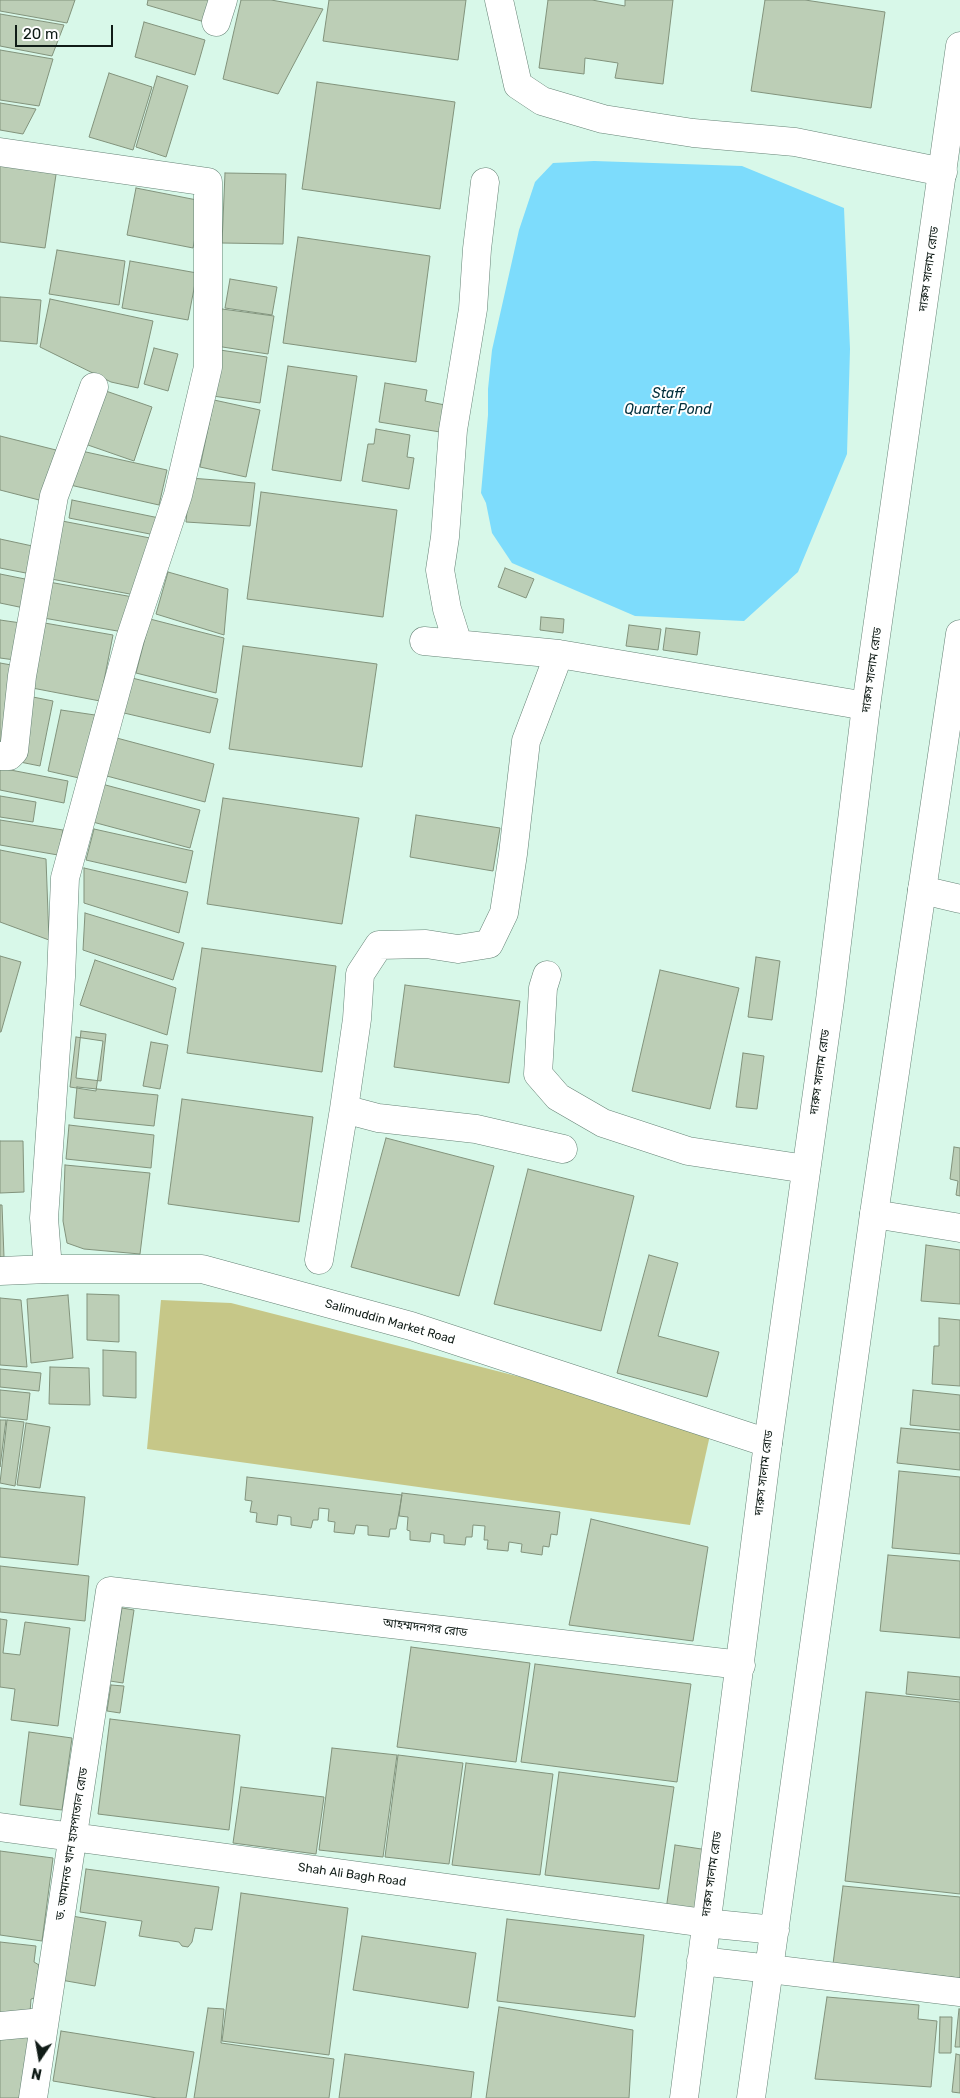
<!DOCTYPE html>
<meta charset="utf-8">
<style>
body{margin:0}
#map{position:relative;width:960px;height:2098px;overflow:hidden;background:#d8f8e9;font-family:Rubik,sans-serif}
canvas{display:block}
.north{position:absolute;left:15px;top:2033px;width:50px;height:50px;-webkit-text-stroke:4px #fff;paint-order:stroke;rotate:192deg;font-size:14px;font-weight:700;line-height:20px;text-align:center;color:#101c17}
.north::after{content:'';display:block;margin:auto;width:18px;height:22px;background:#101c17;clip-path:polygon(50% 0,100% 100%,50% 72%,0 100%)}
.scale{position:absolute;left:15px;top:25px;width:98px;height:22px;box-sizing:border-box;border:2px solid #101c17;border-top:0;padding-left:6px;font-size:15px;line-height:18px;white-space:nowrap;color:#101c17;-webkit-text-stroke:4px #fff;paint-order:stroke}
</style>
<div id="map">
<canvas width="960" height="2098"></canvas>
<div class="north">N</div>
<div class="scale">20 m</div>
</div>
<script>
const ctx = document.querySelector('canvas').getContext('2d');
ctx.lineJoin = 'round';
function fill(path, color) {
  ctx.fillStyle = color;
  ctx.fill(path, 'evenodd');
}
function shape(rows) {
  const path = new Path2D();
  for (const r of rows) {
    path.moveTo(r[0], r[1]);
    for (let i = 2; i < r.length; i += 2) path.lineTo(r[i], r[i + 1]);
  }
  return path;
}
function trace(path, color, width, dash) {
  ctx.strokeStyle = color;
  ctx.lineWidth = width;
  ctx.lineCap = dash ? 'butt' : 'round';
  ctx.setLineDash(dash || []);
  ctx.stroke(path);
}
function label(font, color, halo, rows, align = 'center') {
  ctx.font = font + ' Rubik,"Noto Sans Bengali",sans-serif';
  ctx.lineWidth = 4;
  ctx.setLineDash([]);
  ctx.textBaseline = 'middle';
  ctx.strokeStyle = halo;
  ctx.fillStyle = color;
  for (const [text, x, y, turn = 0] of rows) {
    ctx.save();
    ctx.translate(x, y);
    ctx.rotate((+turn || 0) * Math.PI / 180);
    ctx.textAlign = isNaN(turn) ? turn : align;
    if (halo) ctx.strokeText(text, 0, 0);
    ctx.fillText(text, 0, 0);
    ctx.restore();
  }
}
fill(shape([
 [161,1300,231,1303,712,1426,690,1525,147,1449]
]), '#c6c788');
fill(shape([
 [594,161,742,166,844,208,850,349,847,454,798,572,744,621,635,616,512,563,492,533,486,503,481,493,488,415,488,389,492,350,519,230,535,182,553,163]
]), '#7ddcfc');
const building = shape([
 [0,0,75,0,67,23,0,11,0,0],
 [148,0,214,0,208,23,147,5,148,0],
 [241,0,271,0,323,9,278,94,223,79,241,0],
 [329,0,466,0,458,60,323,41,329,0],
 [548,0,592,0,625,6,625,0,673,0,663,84,615,78,618,63,585,58,584,74,539,68,548,0],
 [765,0,805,0,885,12,871,108,751,91,765,0],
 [0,14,64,25,52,56,0,46,0,14],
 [144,22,205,40,195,75,135,57,144,22],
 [0,50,53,59,39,106,0,100,0,50],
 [109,73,152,87,133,150,89,137,109,73],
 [157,76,188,86,166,157,136,147,157,76],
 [317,82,455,102,440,209,302,189,317,82],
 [0,103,36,109,23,134,0,130,0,103],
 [0,160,57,168,45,248,0,242,0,160],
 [225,173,286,174,283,244,222,243,225,173],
 [136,188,202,201,193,248,127,235,136,188],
 [298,237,430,256,416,362,283,343,298,237],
 [57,250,125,261,119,305,49,294,57,250],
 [130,261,197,273,188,320,122,308,130,261],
 [230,279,277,287,272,315,225,308,230,279],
 [0,297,41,300,37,344,0,341,0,297],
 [50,299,153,321,138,388,111,382,40,347,50,299],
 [222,309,274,316,268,354,216,346,222,309],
 [154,348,178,354,168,391,144,384,154,348],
 [220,350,267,357,260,403,213,396,220,350],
 [288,366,357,376,341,481,272,470,288,366],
 [385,383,427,390,425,401,445,405,440,432,379,422,385,383],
 [103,390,152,407,134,461,85,444,103,390],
 [214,400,260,410,246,477,200,467,214,400],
 [376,429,410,435,407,457,414,458,409,489,362,481,368,444,374,444,376,429],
 [0,436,56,450,43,501,0,490,0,436],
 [77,450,167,470,159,505,70,485,77,450],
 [190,478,255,483,250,526,186,522,190,478],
 [261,492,397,510,383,617,247,599,261,492],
 [72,500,164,519,160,536,69,518,72,500],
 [57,520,150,538,135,595,46,578,57,520],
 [0,539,37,547,31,574,0,568,0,539],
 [505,568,534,579,526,598,498,587,505,568],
 [168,572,228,589,224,635,156,614,168,572],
 [0,574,30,580,24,608,0,603,0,574],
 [43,581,133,597,123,632,38,617,43,581],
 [541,617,564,619,563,633,540,630,541,617],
 [150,619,224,638,216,693,136,673,150,619],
 [0,620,21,623,15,660,0,658,0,620],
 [39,622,113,635,100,701,27,687,39,622],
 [629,625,661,629,658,650,626,646,629,625],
 [666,628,700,632,697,655,663,650,666,628],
 [243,646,377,664,362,767,229,749,243,646],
 [0,663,17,666,4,741,0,741,0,663],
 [132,678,218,699,210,733,124,713,132,678],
 [33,697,53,701,40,766,20,762,33,697],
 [61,710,95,715,79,778,48,771,61,710],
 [113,737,214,764,205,802,103,775,113,737],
 [0,768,68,781,64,803,0,790,0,768],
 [98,783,200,810,190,848,89,821,98,783],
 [0,796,36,802,33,822,0,817,0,796],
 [223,798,359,818,342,924,207,904,223,798],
 [416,815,500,828,493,871,410,857,416,815],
 [0,820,63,830,58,855,0,845,0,820],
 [94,829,193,851,186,883,86,860,94,829],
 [0,850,46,859,49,940,0,922,0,850],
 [84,868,188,892,179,933,84,903,84,868],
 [85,913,184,943,173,980,83,950,85,913],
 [202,948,336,966,322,1072,187,1053,202,948],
 [0,956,21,962,1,1032,0,1032,0,956],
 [756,957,780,961,772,1020,748,1017,756,957],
 [95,960,176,988,167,1035,80,1005,95,960],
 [660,970,739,988,710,1109,632,1091,660,970],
 [405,985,520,1001,509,1083,394,1067,405,985],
 [81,1031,106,1034,101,1081,76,1078,81,1031],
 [76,1037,103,1041,96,1091,70,1087,76,1037],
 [151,1042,168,1045,160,1089,143,1086,151,1042],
 [743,1053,764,1056,757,1109,736,1107,743,1053],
 [77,1087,158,1095,154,1126,74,1118,77,1087],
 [182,1099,313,1117,299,1222,168,1204,182,1099],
 [69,1125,154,1135,151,1168,66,1159,69,1125],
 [386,1138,494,1166,459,1296,351,1267,386,1138],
 [0,1141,23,1141,24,1192,0,1193,0,1141],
 [954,1147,960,1148,960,1196,956,1195,958,1181,950,1179,954,1147],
 [65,1165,150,1173,140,1254,84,1249,67,1243,63,1221,65,1165],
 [528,1169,634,1196,601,1331,494,1304,528,1169],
 [0,1205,2,1205,4,1257,0,1257,0,1205],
 [926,1245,960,1250,960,1304,921,1301,926,1245],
 [649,1255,678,1263,658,1336,719,1352,707,1397,617,1373,649,1255],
 [87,1294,119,1295,119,1342,87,1340,87,1294],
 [68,1295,73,1358,31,1363,27,1299,68,1295],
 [0,1298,21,1300,27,1367,0,1365,0,1298],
 [939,1318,960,1320,960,1386,932,1384,934,1346,939,1346,939,1318],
 [103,1350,136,1352,136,1398,103,1396,103,1350],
 [50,1367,89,1368,90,1405,49,1404,50,1367],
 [0,1369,41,1373,39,1391,0,1387,0,1369],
 [0,1390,30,1393,27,1420,0,1417,0,1390],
 [913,1390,960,1395,960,1430,910,1425,913,1390],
 [0,1420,6,1420,0,1467,0,1420],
 [7,1420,24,1422,15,1486,0,1483,7,1420],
 [26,1423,50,1427,40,1488,17,1485,26,1423],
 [901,1428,960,1433,960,1470,897,1463,901,1428],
 [899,1471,960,1477,960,1554,892,1548,899,1471],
 [247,1477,402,1495,396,1529,390,1529,389,1537,368,1535,368,1526,356,1525,354,1534,334,1532,335,1522,328,1521,329,1509,319,1508,318,1520,313,1520,311,1528,291,1525,291,1517,278,1515,277,1525,256,1522,257,1513,250,1512,252,1501,245,1500,247,1477],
 [0,1488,85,1497,78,1565,0,1557,0,1488],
 [402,1493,560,1512,557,1535,551,1534,549,1547,543,1546,542,1555,521,1552,522,1544,509,1542,508,1551,487,1549,488,1540,484,1540,485,1526,473,1525,472,1537,466,1537,465,1545,444,1543,444,1535,431,1533,430,1542,410,1540,410,1531,407,1530,408,1517,399,1516,402,1493],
 [591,1519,708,1547,693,1641,569,1625,591,1519],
 [888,1555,960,1561,960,1638,880,1631,888,1555],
 [0,1566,89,1576,85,1621,0,1612,0,1566],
 [122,1608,134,1610,123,1683,110,1681,122,1608],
 [0,1619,7,1620,3,1653,20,1655,25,1622,70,1628,58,1726,11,1720,15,1689,0,1687,0,1619],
 [411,1647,530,1663,516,1762,397,1747,411,1647],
 [535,1664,691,1684,677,1782,521,1762,535,1664],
 [908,1672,960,1677,960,1700,906,1694,908,1672],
 [111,1685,124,1686,120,1713,107,1711,111,1685],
 [866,1692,960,1702,960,1894,845,1881,866,1692],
 [110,1719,240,1735,229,1830,98,1814,110,1719],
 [29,1732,72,1738,62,1810,20,1805,29,1732],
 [332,1748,397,1755,383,1857,319,1850,332,1748],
 [398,1755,463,1763,449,1864,385,1857,398,1755],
 [466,1763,553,1774,540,1875,452,1865,466,1763],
 [559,1772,674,1787,659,1889,545,1875,559,1772],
 [241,1787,324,1797,316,1854,233,1843,241,1787],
 [675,1845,708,1850,699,1915,666,1910,675,1845],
 [0,1851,53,1858,42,1941,0,1935,0,1851],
 [86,1869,219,1887,212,1930,195,1928,192,1942,188,1947,182,1946,179,1942,139,1936,142,1921,80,1912,86,1869],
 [843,1886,960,1897,960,1978,833,1964,843,1886],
 [241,1893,348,1908,329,2055,222,2041,241,1893],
 [72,1916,106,1922,95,1986,61,1980,72,1916],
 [507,1919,644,1935,635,2017,497,2001,507,1919],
 [362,1936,476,1953,468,2008,353,1990,362,1936],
 [0,1942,36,1946,34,1962,39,1965,35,1998,31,1999,30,2013,0,2017,0,1942],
 [827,1997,919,2005,918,2019,937,2021,931,2087,815,2079,827,1997],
 [499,2007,633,2030,629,2098,486,2098,499,2007],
 [208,2008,224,2009,221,2043,334,2059,329,2098,194,2098,208,2008],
 [959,2009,960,2009,960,2047,955,2047,959,2009],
 [940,2017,952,2017,951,2053,939,2053,940,2017],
 [61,2031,194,2052,186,2098,157,2098,53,2081,61,2031],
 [32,2034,21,2098,0,2098,0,2037,32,2034],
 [345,2054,474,2072,471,2098,339,2098,345,2054],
 [956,2054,960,2055,960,2093,952,2092,956,2054]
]);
fill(building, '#bcceb6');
trace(building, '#82937c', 1);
const minor = shape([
 [499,0,518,85,542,101,603,119,693,133,795,142,943,172],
 [216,22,223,0],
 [0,152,208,182,208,367,178,495,130,639,65,878,61,977,44,1218,48,1269],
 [424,641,559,654,866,706],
 [458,644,447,609,440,570,445,537,453,430,473,309,477,249,485,182],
 [559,654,526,741,513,854,504,913,489,944,458,949,426,944,379,945,360,974,357,1019,344,1109,378,1118,476,1129,563,1149],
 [0,756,9,756,14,751,22,676,54,496,94,387],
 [922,890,960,899],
 [547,975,543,988,538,1074,558,1097,603,1123,688,1151,806,1169],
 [874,1214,960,1228],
 [319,1260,344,1109],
 [0,1271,48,1269,202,1269,411,1326,768,1443],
 [0,1827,705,1923],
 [770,1969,960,1992],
 [0,2026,43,2022],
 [33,2098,110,1591,741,1665]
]);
const major = shape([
 [705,1923,775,1930],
 [701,1961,770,1969],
 [684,2098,768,1443,830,1000,866,706,960,46],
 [751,2098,874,1214,960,634]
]);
trace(minor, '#668376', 29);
trace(major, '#668376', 29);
trace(minor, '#fff', 28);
trace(major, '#fff', 28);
label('12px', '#101c17', '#fff', [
 ["দারুস সালাম রোড",929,269,-82],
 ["দারুস সালাম রোড",872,670,-82],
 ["দারুস সালাম রোড",820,1072,-82],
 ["Salimuddin Market Road",390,1322,16],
 ["দারুস সালাম রোড",764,1473,-83],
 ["আহম্মদনগর রোড",425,1628,7],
 ["ড. আমানত খান হাসপাতাল রোড",72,1844,-81],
 ["দারুস সালাম রোড",712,1874,-82],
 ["Shah Ali Bagh Road",352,1875,8]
]);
label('italic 14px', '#002f3c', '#fff', [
 ["Staff",668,394],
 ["Quarter Pond",668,410]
]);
</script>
